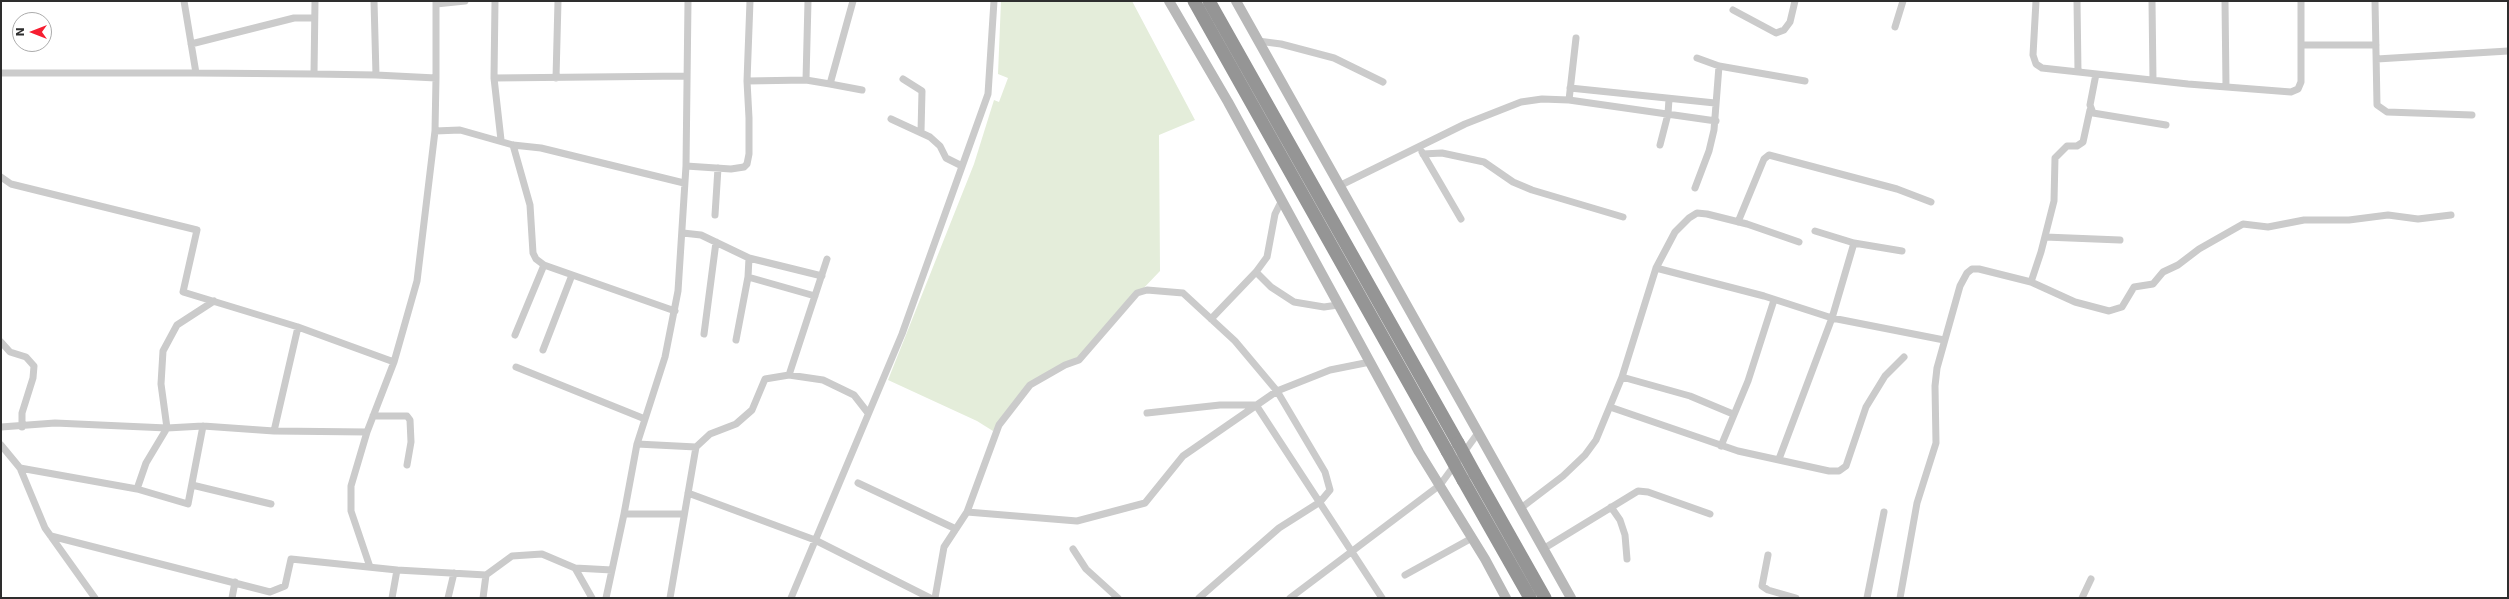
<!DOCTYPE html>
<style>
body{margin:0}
#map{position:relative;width:2509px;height:599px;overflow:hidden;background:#fff;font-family:"DejaVu Sans",sans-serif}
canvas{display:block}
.frame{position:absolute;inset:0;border:2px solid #2e2e2e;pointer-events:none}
.north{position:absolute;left:12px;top:12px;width:40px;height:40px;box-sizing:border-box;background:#fff;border:1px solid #ababab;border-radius:50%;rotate:270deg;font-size:11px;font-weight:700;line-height:16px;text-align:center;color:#2e2e2e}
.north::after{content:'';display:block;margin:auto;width:14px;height:18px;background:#f61e31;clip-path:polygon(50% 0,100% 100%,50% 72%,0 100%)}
</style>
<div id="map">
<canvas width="2509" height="599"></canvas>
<div class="frame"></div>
<div class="north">N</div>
</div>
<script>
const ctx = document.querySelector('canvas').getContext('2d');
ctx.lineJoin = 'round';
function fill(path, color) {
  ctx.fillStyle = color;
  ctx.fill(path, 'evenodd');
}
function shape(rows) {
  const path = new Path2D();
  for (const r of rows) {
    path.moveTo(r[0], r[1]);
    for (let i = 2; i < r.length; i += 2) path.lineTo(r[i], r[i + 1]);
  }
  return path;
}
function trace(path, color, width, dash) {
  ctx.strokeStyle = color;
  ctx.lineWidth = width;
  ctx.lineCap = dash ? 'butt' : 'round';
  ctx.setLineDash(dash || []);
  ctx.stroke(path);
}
fill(shape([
 [1001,1,1132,1,1195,120,1159,135,1160,271,1076,359,1027,385,993,431,977,421,888,380,974,164,994,100,999,102,1008,78,998,74]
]), '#e4edda');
trace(shape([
 [495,1,494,78,501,140],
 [688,1,686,166,678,291,665,357,637,444,696,447],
 [750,1,747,81,806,80],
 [808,1,806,80,830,84,853,1],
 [2036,1,2033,55,2036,64,2042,68,2188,84,2291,92,2298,89,2301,82,2301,1],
 [2077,1,2078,72],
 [2152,1,2153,80],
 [2225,1,2226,87],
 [2375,1,2377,105,2387,112,2472,115],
 [436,4,465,1],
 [1733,10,1776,33,1784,30,1790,22,1795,1],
 [1895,27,1903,1],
 [1258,41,1281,44,1334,58,1383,82],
 [191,44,294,18,314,18],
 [2302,45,2376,45],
 [1697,58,1719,66,1805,81],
 [2377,59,2508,51],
 [1,73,196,73,184,1],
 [196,73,314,74,315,1],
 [314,74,376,75,374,1],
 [2096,74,2090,105,2093,113,2166,125],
 [376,75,436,78,436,1],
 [436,78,435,131,460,130,513,145,541,148,684,183],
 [494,78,687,76],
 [556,78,558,1],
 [903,79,922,91,921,132],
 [830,84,862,90],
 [1570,88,1715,103],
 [1569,100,1576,38],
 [891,119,930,137,940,146,946,158,962,166],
 [513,145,530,205,533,253,536,259,544,265,675,311],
 [1660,145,1668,114,1669,99],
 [1422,152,1461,219],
 [1423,154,1442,153,1484,162,1513,182,1532,190,1623,217],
 [686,166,731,169,744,167,747,164,749,154,749,118,747,81],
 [1,177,11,184,197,230,183,292,298,327,394,362],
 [1339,186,1465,124,1521,102,1542,99,1569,100,1716,121],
 [1695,188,1709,151,1714,130,1719,66],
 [715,215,718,168],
 [1738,222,1764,159,1769,155,1897,189,1931,202],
 [1815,231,1854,243,1902,251],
 [683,233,701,235,749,258,822,276],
 [2045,237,2120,240],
 [1656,268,1764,296,1832,318,1944,340],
 [1256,272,1271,287,1294,302,1324,307,1338,305],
 [748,277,815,296],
 [2031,282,2041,252,2054,201,2055,158,2067,146,2077,146,2083,142,2090,110],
 [1211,319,1256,272,1267,257,1275,214,1281,202],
 [704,334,716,242],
 [515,335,544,265],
 [736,340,748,277,749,258],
 [1,342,10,352,26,357,34,366,33,378,22,413,22,427],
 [543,350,572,275],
 [516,367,645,419],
 [789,375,827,259],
 [1622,377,1690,396,1733,414],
 [1610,407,1738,451,1829,471,1839,471,1846,466,1866,407,1885,376,1904,357],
 [1147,413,1220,405,1256,405,1382,598],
 [373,416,407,416,410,420,411,442,407,465],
 [1,427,55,423,167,428,203,426,274,431,298,327],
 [274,431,367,432,351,486,351,511,370,567],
 [367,432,394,362,417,281,435,131],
 [637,444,624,514,684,514],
 [1,445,20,468,45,528,95,598],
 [1721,446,1748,381,1774,300],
 [1779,459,1832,318,1854,243],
 [20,468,137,489,188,504,203,426],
 [858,483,956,529],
 [192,485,271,504],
 [137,489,146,463,167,428,161,384,163,351,177,325,214,301],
 [688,493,815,540,930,598],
 [1611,507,1620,520,1625,535,1627,559],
 [1521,508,1563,476,1585,455,1596,440,1622,377,1656,268,1675,232,1689,218,1697,213,1707,214,1747,224,1799,242],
 [967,512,999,425,1030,385,1065,365,1079,360,1137,293,1147,290,1183,293,1235,341,1277,391,1325,472,1330,490,1320,502,1279,528,1199,598],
 [51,536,270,592,285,586,291,559,397,570,486,575,512,556,542,554,575,568,592,598],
 [1073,549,1086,569,1118,598],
 [1543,549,1638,491,1648,492,1710,514],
 [1768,555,1762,586,1768,590,1796,598],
 [575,568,612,570],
 [1405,575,1472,538],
 [232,598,235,582],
 [392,598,397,570],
 [448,598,454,573],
 [483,598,486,575],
 [606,598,624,514],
 [670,598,696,447,710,434,736,424,752,410,765,379,789,375,823,380,854,395,868,413],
 [791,598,902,334,988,94,994,1],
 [935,598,944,547,967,512,1077,521,1145,503,1183,456,1277,391,1330,370,1370,362],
 [1290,598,1440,485,1478,433],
 [1867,598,1884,512],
 [1900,598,1917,503,1936,443,1935,386,1937,368,1960,286,1967,273,1972,269,1979,269,2031,282,2075,302,2109,311,2122,307,2134,287,2153,284,2163,272,2178,265,2199,249,2243,224,2268,227,2304,220,2349,220,2388,215,2418,219,2451,215],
 [2082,598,2091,579]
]), '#cbcbcb', 7);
trace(shape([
 [1169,1,1228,102,1419,452,1485,559,1506,598],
 [1236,1,1571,598]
]), '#b8b8b8', 10);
trace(shape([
 [1194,1,1447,451],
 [1209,1,1458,443],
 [1475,474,1545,598],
 [1463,480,1530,598]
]), '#959595', 13);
trace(shape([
 [1458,443,1475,474],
 [1447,451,1463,480]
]), '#959595', 13);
</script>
